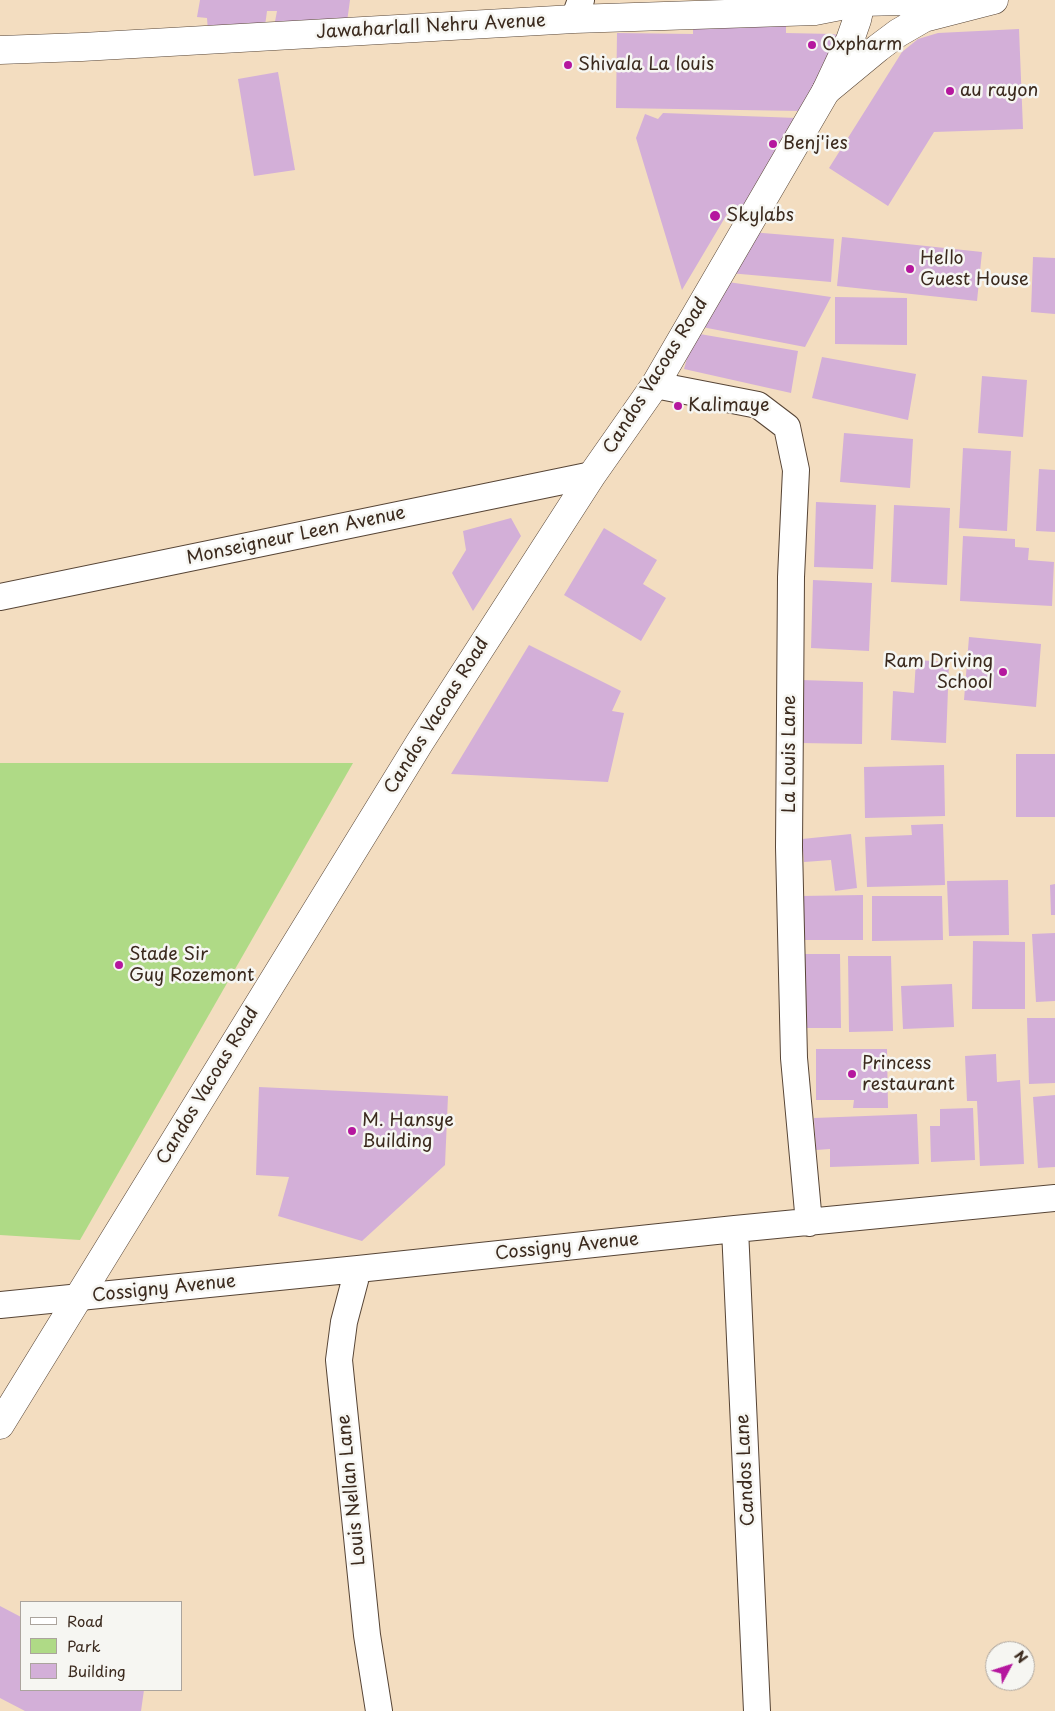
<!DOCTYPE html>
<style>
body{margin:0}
#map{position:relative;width:1055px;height:1711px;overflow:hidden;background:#f3ddc0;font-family:"Playpen Sans",sans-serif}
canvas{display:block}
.legend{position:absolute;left:20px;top:1601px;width:162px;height:90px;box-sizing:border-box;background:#f6f6f2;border:1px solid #aba49d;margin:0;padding:6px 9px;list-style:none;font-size:15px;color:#3b2a1e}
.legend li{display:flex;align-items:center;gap:10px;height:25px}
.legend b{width:25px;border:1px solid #aba49d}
.north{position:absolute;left:985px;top:1641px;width:50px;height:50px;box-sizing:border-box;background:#f6f6f2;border:1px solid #aba49d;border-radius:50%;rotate:50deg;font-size:14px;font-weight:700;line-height:20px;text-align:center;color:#3b2a1e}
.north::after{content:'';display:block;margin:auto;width:18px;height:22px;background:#b5179e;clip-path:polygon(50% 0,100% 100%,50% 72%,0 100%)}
</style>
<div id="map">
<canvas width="1055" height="1711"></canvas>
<ul class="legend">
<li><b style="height:6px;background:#fff"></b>Road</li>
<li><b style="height:14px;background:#afda86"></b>Park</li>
<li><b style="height:14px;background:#d3afd8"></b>Building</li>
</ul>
<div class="north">N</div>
</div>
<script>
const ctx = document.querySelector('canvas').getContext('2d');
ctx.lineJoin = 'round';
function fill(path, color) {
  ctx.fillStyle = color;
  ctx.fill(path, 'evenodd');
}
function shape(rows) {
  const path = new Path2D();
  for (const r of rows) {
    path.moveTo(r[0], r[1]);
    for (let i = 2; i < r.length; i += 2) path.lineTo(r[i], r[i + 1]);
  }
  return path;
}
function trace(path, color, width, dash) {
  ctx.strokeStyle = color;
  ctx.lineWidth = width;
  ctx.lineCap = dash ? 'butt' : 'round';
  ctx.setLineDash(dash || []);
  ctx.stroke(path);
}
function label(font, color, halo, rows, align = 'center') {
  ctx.font = font + ' "Playpen Sans",sans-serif';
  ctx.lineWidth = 5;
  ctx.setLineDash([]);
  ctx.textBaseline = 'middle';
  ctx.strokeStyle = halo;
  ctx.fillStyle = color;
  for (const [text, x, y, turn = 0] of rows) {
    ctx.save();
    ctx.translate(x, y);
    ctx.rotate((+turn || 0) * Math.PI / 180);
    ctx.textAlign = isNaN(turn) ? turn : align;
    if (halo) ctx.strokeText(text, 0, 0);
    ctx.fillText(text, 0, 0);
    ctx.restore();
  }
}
fill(shape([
 [0,763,353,763,80,1240,0,1235]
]), '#afda86');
fill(shape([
 [200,0,350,0,347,22,274,27,277,11,267,11,265,26,208,31,207,18,197,17],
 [693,23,786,24,786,33,833,34,841,36,802,111,616,108,617,33,693,34],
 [1019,29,1023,129,934,132,888,206,829,168,902,52,918,39,938,33],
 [278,72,295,170,254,176,238,79],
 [663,113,797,118,744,210,733,204,682,290,636,138,645,114,658,119],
 [751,232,834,239,831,282,729,273],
 [842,237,982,252,977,301,837,286],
 [1033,257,1055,258,1055,314,1031,312],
 [728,282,831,297,805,347,702,327],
 [835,297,907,298,907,345,835,344],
 [694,333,798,351,791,393,684,369],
 [822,357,916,374,908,420,812,398],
 [982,376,1027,380,1023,437,978,433],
 [844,433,913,439,910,488,840,482],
 [963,448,1011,451,1007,531,959,528],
 [1039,469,1055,470,1055,532,1036,531],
 [816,502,876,505,873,569,814,567],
 [894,505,950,508,947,585,891,582],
 [511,518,521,536,473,611,452,573,466,550,463,531],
 [604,528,657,560,643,584,666,598,641,641,564,595],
 [963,536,1015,539,1015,547,1029,548,1028,560,1054,562,1052,606,960,601],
 [813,580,872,583,869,651,811,648],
 [969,637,1041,644,1036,707,964,700],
 [529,645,621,691,612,711,624,713,608,782,451,774],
 [916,660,949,662,946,743,891,740,893,691,914,693],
 [801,680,863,682,862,744,800,743],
 [1016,754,1055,754,1055,817,1016,817],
 [944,765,945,816,865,818,864,767],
 [943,824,945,885,867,887,865,837,912,835,911,825],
 [851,834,857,888,835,891,831,860,804,862,802,839],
 [1008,880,1009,935,949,936,947,881],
 [1055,884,1055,915,1051,915,1050,885],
 [863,895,863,940,801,940,801,896],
 [872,896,942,896,943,940,872,941],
 [1055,933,1055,1001,1036,1002,1032,934],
 [973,941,1025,942,1025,1009,972,1009],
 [802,954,840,954,841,1028,803,1028],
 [848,956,891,956,893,1031,849,1032],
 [952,984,954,1027,903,1029,901,986],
 [1027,1018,1055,1018,1055,1083,1029,1084],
 [816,1049,887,1049,888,1108,853,1108,854,1100,816,1100],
 [996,1054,997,1082,1020,1080,1024,1164,980,1166,977,1101,967,1101,965,1056],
 [259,1087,448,1096,445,1165,362,1241,278,1216,289,1177,256,1175],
 [1055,1095,1055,1167,1038,1168,1033,1097],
 [973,1108,975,1160,931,1162,930,1126,940,1126,940,1109],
 [917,1114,919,1164,830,1167,830,1149,816,1150,814,1118],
 [0,1606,21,1617,21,1690,144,1690,141,1711,25,1711,0,1698]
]), '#d3afd8');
const minor = shape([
 [574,19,581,0],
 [655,385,758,405,787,427,796,470,791,577,789,847,794,1058,809,1223],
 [0,597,592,475],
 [735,1229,757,1711],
 [358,1269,344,1322,339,1360,367,1635,379,1711],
 [0,1305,358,1269,735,1229,1055,1198]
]);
const tertiary = shape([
 [0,50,82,47,574,19,815,11,861,2]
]);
const secondary = shape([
 [0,1425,420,742,592,475,655,385,826,91,850,40,857,20,861,2,855,0]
]);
const primary = shape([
 [860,0,861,2,945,0],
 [826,91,878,48,898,33,924,18,994,0]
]);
trace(minor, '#574536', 28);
trace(tertiary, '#574536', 29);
trace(secondary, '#574536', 29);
trace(primary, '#574536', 29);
trace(minor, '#fff', 26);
trace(tertiary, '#fff', 28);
trace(secondary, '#fff', 28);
trace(primary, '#fff', 28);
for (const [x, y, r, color] of [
 [812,45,5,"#b5179e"],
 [568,65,5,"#b5179e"],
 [950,91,5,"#b5179e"],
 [773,144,5,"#b5179e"],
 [715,216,6,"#b5179e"],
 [910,269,5,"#b5179e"],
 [678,406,5,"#b5179e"],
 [1003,672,5,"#b5179e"],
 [119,965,5,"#b5179e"],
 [852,1074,5,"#b5179e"],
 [352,1131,5,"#b5179e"]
]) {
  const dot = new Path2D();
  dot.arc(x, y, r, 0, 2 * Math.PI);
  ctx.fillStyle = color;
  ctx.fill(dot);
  trace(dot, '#f6f6f2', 2);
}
label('18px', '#3b2a1e', '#f6f6f2', [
 ["Jawaharlall Nehru Avenue",431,27,-3],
 ["Candos Vacoas Road",656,376,-58],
 ["Monseigneur Leen Avenue",296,536,-12],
 ["Candos Vacoas Road",437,716,-58],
 ["La Louis Lane",790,754,-90],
 ["Candos Vacoas Road",208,1086,-59],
 ["Cossigny Avenue",567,1247,-6],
 ["Cossigny Avenue",164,1289,-6],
 ["Candos Lane",746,1470,-93],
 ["Louis Nellan Lane",352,1490,-96]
]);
label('18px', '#3b2a1e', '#f6f6f2', [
 ["Oxpharm",822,45],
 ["Shivala La louis",578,65],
 ["au rayon",960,91],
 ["Benj'ies",783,144],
 ["Skylabs",726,216],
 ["Hello",920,259],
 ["Guest House",920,280],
 ["Kalimaye",688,406],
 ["Ram Driving",993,662,"right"],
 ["School",993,683,"right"],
 ["Stade Sir",129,955],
 ["Guy Rozemont",129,976],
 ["Princess",862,1064],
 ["restaurant",862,1085],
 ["M. Hansye",362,1121],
 ["Building",362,1142]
], 'left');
</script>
